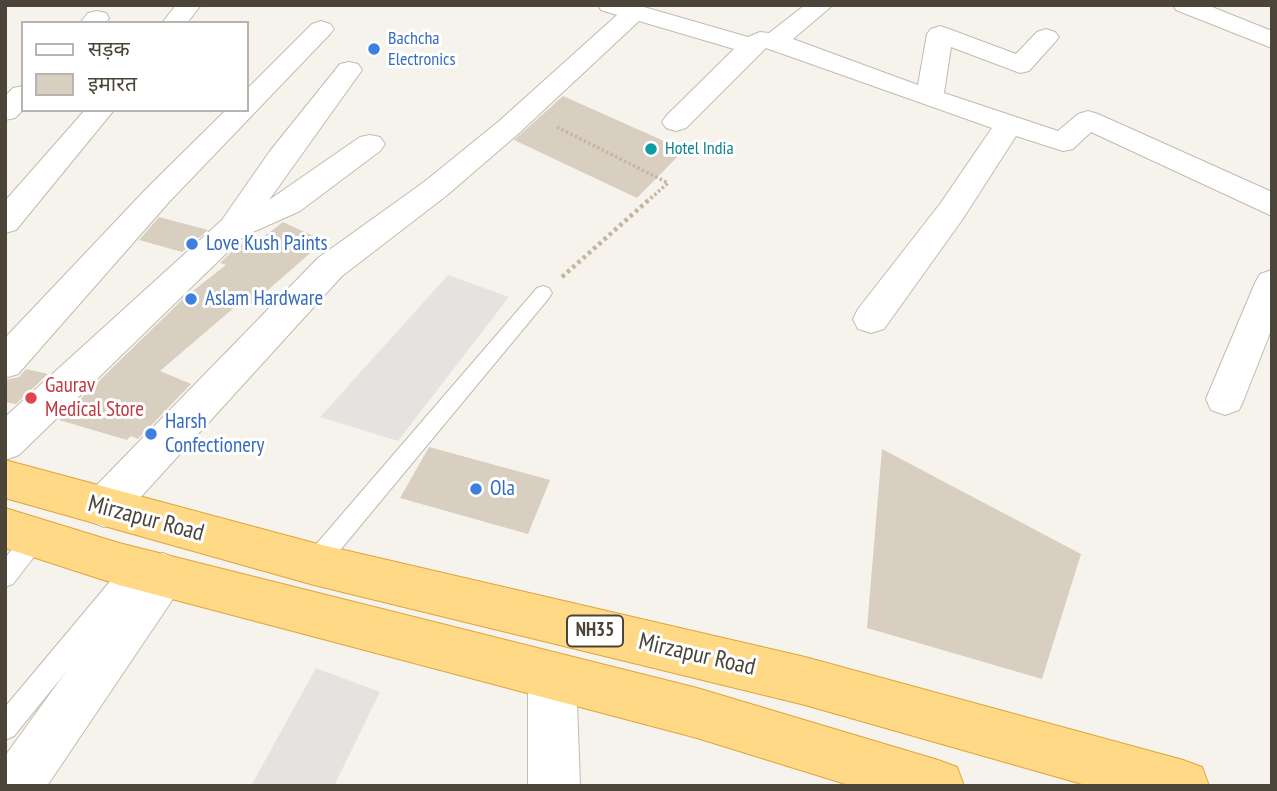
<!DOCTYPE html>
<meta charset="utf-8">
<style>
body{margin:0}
#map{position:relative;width:1277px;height:791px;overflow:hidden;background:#f6f3ec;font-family:"PT Sans Narrow","Noto Sans Devanagari",sans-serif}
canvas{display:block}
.frame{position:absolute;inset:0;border:7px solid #4b4439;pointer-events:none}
.legend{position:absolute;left:21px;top:21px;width:228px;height:91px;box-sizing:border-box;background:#fff;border:2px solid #b7b4b0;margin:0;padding:9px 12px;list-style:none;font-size:21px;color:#4b4439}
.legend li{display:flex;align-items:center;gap:14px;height:35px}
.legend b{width:35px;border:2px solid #b7b4b0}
</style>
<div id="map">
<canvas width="1277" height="791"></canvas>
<div class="frame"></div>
<ul class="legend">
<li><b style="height:9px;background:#fff"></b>सड़क</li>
<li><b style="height:19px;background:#d8cfc1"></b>इमारत</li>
</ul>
</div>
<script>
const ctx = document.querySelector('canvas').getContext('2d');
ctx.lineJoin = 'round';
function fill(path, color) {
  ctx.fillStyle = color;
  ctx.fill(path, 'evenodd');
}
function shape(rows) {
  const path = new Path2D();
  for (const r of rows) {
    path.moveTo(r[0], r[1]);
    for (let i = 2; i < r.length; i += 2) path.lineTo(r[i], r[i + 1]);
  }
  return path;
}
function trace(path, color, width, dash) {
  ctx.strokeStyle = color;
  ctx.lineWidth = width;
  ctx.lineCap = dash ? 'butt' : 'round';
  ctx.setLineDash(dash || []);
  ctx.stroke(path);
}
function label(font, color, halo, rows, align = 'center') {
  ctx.font = font + ' "PT Sans Narrow",sans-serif';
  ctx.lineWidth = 6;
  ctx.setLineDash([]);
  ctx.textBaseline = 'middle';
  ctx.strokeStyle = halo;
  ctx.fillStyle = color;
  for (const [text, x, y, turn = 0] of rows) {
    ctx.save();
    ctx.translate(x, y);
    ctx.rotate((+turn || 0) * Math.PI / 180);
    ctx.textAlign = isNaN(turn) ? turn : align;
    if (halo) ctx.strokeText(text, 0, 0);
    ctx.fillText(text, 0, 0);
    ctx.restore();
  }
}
fill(shape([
 [448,275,509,297,398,441,320,417],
 [316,668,380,692,334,786,251,786]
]), '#e5e3e0');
fill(shape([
 [563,96,684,150,637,198,514,140],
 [159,217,208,230,182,252,139,240],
 [283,222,324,241,252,304,243,300,160,371,191,384,138,439,131,436,127,440,59,420,185,297,226,265,220,263,245,239,257,242],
 [26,369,48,374,16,404,5,402,5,380,19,377],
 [429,447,550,480,528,534,400,498],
 [882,449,1081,554,1042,679,867,628]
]), '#d8cfc1');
const service = shape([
 [543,286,549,288,552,293,549,298,322,572,314,575,306,572,303,564,306,556,537,288,543,286],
 [35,528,43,531,46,538,43,545,13,584,5,587,5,558,27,531,35,528],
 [136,557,144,560,147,568,144,576,14,736,5,740,5,707,128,560,136,557]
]);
const minor = shape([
 [176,5,201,5,187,23,162,23,176,5],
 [598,5,637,5,748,37,760,32,769,33,805,5,833,5,793,39,918,85,927,34,931,29,940,26,949,29,1016,54,1037,32,1046,29,1055,32,1059,37,1055,42,1029,71,1020,73,951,47,944,93,1058,131,1078,114,1088,111,1098,114,1272,192,1272,216,1091,132,1073,149,1063,151,1016,136,962,220,884,329,871,333,858,329,853,319,858,309,940,204,992,128,766,48,686,128,676,131,666,128,662,122,666,116,734,49,639,21,518,134,446,196,342,276,119,521,104,527,89,521,83,507,89,493,318,258,424,182,498,122,617,15,601,10,598,5],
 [1173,5,1207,5,1272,31,1272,48,1176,10,1173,5],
 [97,11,106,13,109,18,106,23,80,23,88,13,97,11],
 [321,21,330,24,334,29,330,34,169,202,18,374,5,378,5,338,147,188,226,110,247,110,247,89,312,24,321,21],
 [349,62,358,64,362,70,269,200,360,137,370,135,380,137,385,144,380,151,300,211,244,236,19,455,5,460,5,417,222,220,270,151,340,64,349,62],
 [23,86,23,110,15,118,5,120,5,96,13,88,23,86],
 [85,110,114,110,16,230,5,233,5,201,85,110],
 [1272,270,1272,328,1244,399,1239,410,1225,415,1211,410,1206,399,1255,283,1260,274,1272,270],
 [163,553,179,560,186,575,179,590,47,786,5,786,5,756,147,560,163,553],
 [552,652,569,659,576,676,580,786,528,786,528,676,535,659,552,652]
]);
const trunk = shape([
 [5,460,314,543,805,657,1183,760,1202,767,1209,786,1089,786,805,705,314,585,5,498,5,460],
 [5,508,119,543,697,688,938,760,957,767,964,786,852,786,697,738,119,585,5,548,5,508]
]);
trace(service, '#c2bbae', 2);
trace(minor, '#c2bbae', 2);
trace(trunk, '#e0a43c', 2);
trace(shape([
 [557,127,668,183,650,199]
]), '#c4b79f', 3.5, [2.5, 2.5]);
trace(shape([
 [562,277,652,197]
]), '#c4b79f', 4.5, [3.5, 3.5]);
fill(service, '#fff');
fill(minor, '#fff');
fill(trunk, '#ffd985');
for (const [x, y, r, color] of [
 [374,49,7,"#3f7fe0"],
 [651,149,7,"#0f9aa8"],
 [192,244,7,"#3f7fe0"],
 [191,299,7,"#3f7fe0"],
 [31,398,7,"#e0444e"],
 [151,434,7,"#3f7fe0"],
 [476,489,7,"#3f7fe0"]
]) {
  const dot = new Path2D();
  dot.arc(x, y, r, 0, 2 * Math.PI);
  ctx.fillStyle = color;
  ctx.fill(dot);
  trace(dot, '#fff', 2.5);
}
label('18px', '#366cbe', '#fff', [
 ["Bachcha",388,39],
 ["Electronics",388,60]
], 'left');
label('18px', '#0d838f', '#fff', [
 ["Hotel India",665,149]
], 'left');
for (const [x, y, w] of [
 [595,631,56]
]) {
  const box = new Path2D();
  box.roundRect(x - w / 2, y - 15.5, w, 31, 5);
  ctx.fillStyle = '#fff';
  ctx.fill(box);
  trace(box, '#4b4439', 2);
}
label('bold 19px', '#4b4439', null, [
 ["NH35",595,631]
]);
label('21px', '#366cbe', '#fff', [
 ["Love Kush Paints",206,244],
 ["Aslam Hardware",205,299],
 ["Harsh",165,422],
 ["Confectionery",165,446],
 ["Ola",490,489]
], 'left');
label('21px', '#be3a42', '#fff', [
 ["Gaurav",45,386],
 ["Medical Store",45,410]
], 'left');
label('24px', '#4b4439', '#fff', [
 ["Mirzapur Road",146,519,15],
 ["Mirzapur Road",697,655,13]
]);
</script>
